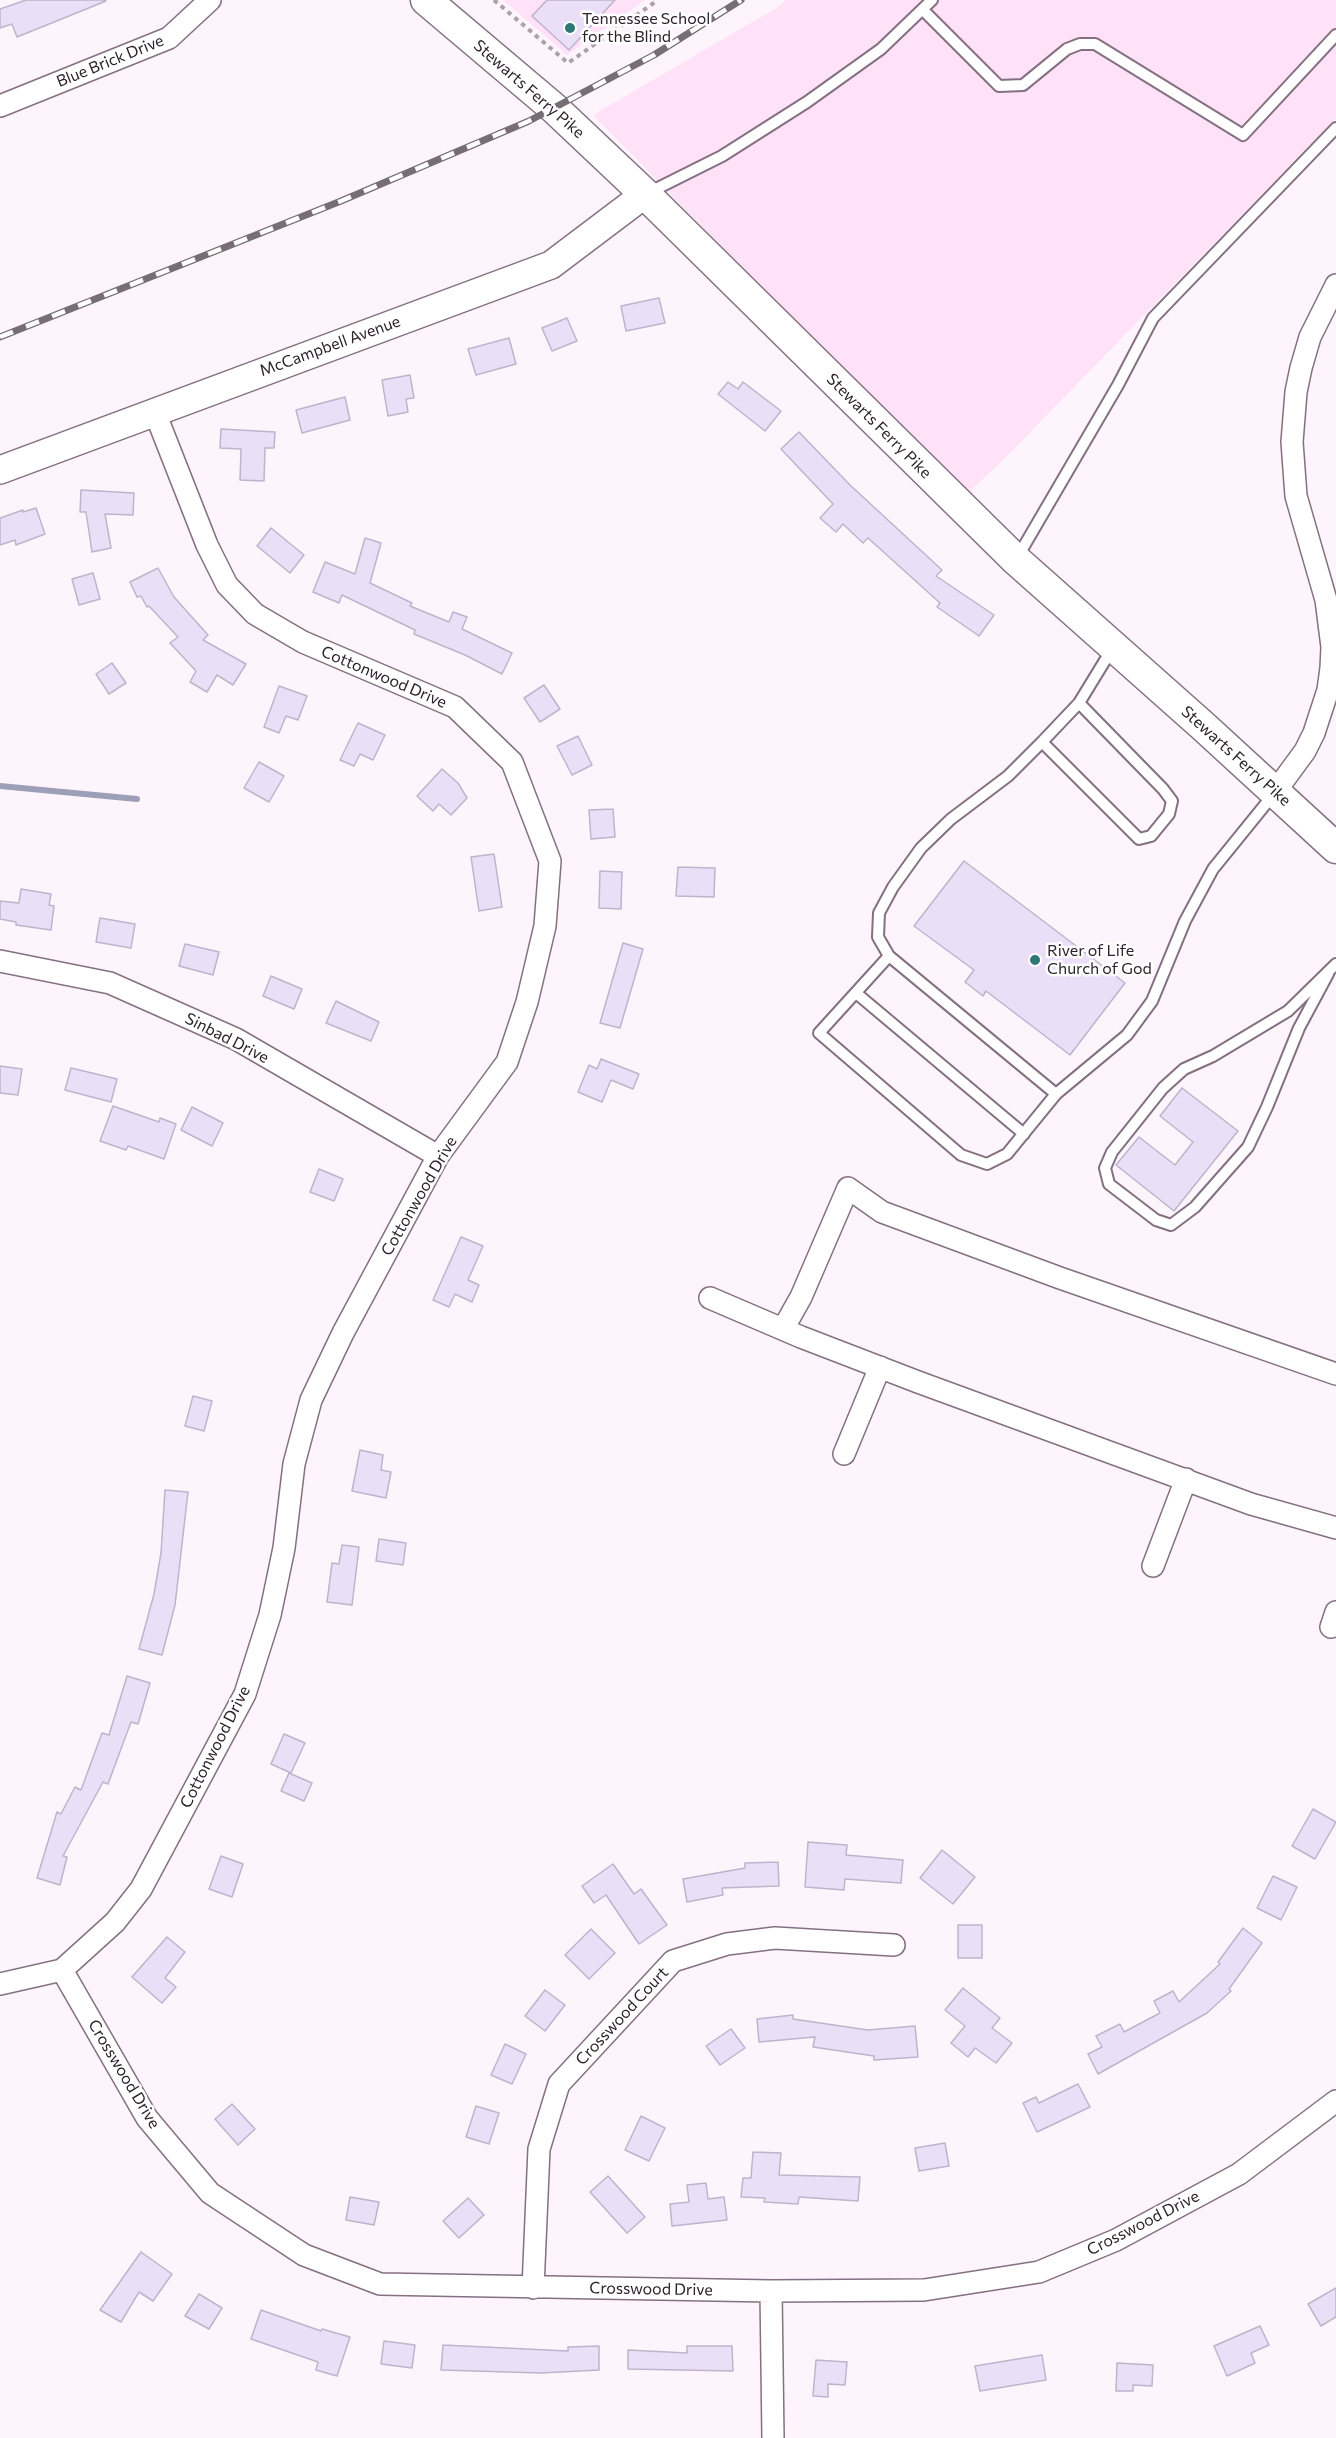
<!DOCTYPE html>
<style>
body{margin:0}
canvas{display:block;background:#fef5fc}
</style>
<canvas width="1336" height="2438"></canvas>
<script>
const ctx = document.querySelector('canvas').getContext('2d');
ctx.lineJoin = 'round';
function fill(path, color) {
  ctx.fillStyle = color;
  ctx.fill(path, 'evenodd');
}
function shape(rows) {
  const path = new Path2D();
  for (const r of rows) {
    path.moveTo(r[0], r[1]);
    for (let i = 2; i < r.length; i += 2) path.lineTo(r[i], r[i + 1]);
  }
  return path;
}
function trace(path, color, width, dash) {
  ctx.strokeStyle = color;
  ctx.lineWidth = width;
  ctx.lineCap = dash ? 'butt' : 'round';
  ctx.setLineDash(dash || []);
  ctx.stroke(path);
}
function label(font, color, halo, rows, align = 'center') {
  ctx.font = font + ' Commissioner,sans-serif';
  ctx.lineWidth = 5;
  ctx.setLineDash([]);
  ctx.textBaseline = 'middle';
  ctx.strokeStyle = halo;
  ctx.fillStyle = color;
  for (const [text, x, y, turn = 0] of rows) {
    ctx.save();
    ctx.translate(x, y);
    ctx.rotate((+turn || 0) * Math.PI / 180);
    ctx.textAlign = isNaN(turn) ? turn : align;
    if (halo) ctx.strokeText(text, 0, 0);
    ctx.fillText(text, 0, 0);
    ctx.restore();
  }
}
fill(shape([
 [503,0,645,0,567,55],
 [786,0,1336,0,1336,118,1006,457,966,495,593,115,778,7]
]), '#ffe1f8');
trace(shape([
 [0,786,137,799]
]), '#9d9eb7', 6);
const building = shape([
 [26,0,105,0,106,1,17,37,12,24,0,28,0,9,26,0],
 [547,0,615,0,569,50,532,16,547,0],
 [659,298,665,323,626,331,621,306,659,298],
 [567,318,577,341,552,351,542,328,567,318],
 [509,338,516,364,476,375,468,349,509,338],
 [410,375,414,398,406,399,408,412,388,416,382,380,410,375],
 [728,382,738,389,743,382,781,411,765,431,718,394,728,382],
 [345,397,350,420,302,433,296,410,345,397],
 [221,429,275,432,274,448,265,448,264,481,240,480,241,449,220,448,221,429],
 [799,432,850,485,942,570,936,576,994,615,979,636,937,607,940,603,868,538,863,543,843,524,836,532,820,518,833,504,781,449,799,432],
 [81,490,134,493,133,515,105,514,111,548,92,552,86,512,80,512,81,490],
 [36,508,45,534,16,545,15,540,0,545,0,518,23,510,23,512,36,508],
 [271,528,304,555,290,573,257,546,271,528],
 [365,538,381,543,370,583,412,603,410,606,449,622,453,612,467,617,462,629,512,653,502,674,465,655,414,634,415,630,342,595,339,603,313,592,325,562,355,574,365,538],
 [158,568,174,597,208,635,203,640,246,664,233,685,217,675,207,692,190,682,196,671,170,643,178,637,149,606,147,607,141,596,137,597,130,582,158,568],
 [93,573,100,599,79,605,72,579,93,573],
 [112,663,126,683,109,694,96,674,112,663],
 [544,685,560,709,540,722,524,698,544,685],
 [279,686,307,696,298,720,286,716,279,733,264,727,279,686],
 [358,723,385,735,373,760,360,754,354,766,340,760,358,723],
 [578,736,592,765,572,775,557,746,578,736],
 [259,762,284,776,269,802,244,788,259,762],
 [442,769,458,783,467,798,451,815,439,804,433,811,417,796,442,769],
 [613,809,615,837,591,839,589,810,613,809],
 [494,854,502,907,479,911,471,857,494,854],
 [964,861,1125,983,1070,1055,986,991,983,996,965,982,974,970,914,926,964,861],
 [678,867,715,868,714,897,676,896,678,867],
 [600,871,622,872,621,909,599,908,600,871],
 [21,889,51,894,49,905,54,906,51,930,16,925,16,922,0,919,0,901,19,903,21,889],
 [100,918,135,924,131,948,96,942,100,918],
 [623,943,643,949,620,1028,600,1023,623,943],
 [185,944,219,952,213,975,179,966,185,944],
 [271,976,302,989,294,1009,263,996,271,976],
 [336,1001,379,1022,371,1041,326,1023,336,1001],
 [601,1059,639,1074,633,1089,611,1080,602,1102,578,1092,589,1065,597,1069,601,1059],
 [0,1066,22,1069,18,1095,0,1093,0,1066],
 [71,1068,117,1079,111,1102,65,1090,71,1068],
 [1182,1088,1238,1131,1174,1211,1116,1165,1139,1137,1175,1165,1193,1142,1160,1116,1182,1088],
 [113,1106,159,1122,160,1118,176,1124,164,1159,128,1146,126,1150,100,1141,113,1106],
 [192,1107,223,1123,212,1146,181,1130,192,1107],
 [319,1169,343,1179,334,1201,310,1192,319,1169],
 [461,1237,483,1246,468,1280,479,1285,472,1302,455,1294,449,1307,433,1300,461,1237],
 [193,1396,212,1401,204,1431,185,1426,193,1396],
 [360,1450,383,1455,381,1470,391,1472,386,1498,352,1491,360,1450],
 [165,1490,188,1492,175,1605,162,1655,139,1649,154,1594,161,1553,165,1490],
 [379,1539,406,1543,403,1565,376,1561,379,1539],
 [342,1545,359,1547,352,1605,327,1602,332,1563,339,1564,342,1545],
 [127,1676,150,1683,138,1724,131,1722,108,1784,103,1782,63,1856,67,1857,60,1885,37,1878,57,1812,61,1814,75,1787,81,1790,102,1733,109,1735,127,1676],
 [284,1734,305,1743,291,1773,271,1764,284,1734],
 [289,1773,312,1783,304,1801,281,1791,289,1773],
 [1313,1809,1336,1822,1315,1859,1292,1846,1313,1809],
 [808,1842,847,1845,846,1855,903,1860,901,1883,845,1879,844,1890,805,1887,808,1842],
 [942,1850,975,1877,953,1904,920,1878,942,1850],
 [221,1856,243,1864,232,1897,209,1889,221,1856],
 [778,1862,779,1886,722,1888,723,1895,687,1902,683,1879,745,1868,745,1863,778,1862],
 [613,1864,634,1894,641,1889,667,1925,639,1944,606,1895,594,1903,582,1886,613,1864],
 [1273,1876,1297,1887,1281,1920,1257,1908,1273,1876],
 [958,1925,982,1925,982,1958,958,1958,958,1925],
 [1243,1928,1262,1943,1229,1989,1231,1991,1207,2013,1098,2074,1088,2054,1102,2047,1096,2036,1120,2024,1124,2032,1160,2013,1154,2001,1173,1991,1179,2002,1220,1964,1218,1962,1243,1928],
 [591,1929,615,1953,589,1979,565,1955,591,1929],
 [167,1937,185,1952,165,1978,176,1987,162,2003,132,1977,167,1937],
 [963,1988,1000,2018,992,2028,1012,2043,996,2063,975,2048,968,2057,951,2043,965,2026,945,2010,963,1988],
 [545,1990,565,2005,545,2031,525,2016,545,1990],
 [793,2015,793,2019,868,2030,915,2026,918,2057,874,2060,874,2056,813,2047,815,2037,759,2042,757,2019,793,2015],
 [731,2029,745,2048,720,2065,706,2046,731,2029],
 [505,2044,526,2054,512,2084,491,2075,505,2044],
 [1078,2084,1090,2107,1037,2132,1023,2103,1036,2097,1039,2103,1078,2084],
 [232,2104,255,2129,238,2145,215,2119,232,2104],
 [476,2106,499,2113,489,2144,466,2137,476,2106],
 [641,2116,665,2128,649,2161,625,2150,641,2116],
 [945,2143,949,2166,919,2171,915,2148,945,2143],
 [753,2152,781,2153,779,2175,860,2177,858,2201,799,2197,798,2204,764,2202,765,2198,741,2197,743,2178,751,2178,753,2152],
 [608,2176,645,2217,627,2233,590,2192,608,2176],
 [706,2183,708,2199,724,2197,727,2220,672,2226,670,2204,689,2202,687,2185,706,2183],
 [350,2197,379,2202,374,2225,346,2220,350,2197],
 [468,2198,484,2215,459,2238,443,2221,468,2198],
 [141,2252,172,2274,153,2301,139,2292,121,2322,100,2310,141,2252],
 [1336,2288,1336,2317,1321,2326,1308,2304,1336,2288],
 [199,2294,222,2308,209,2329,185,2316,199,2294],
 [261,2310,321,2331,322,2329,350,2337,337,2376,316,2370,318,2362,251,2339,261,2310],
 [1260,2326,1269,2345,1251,2353,1255,2363,1227,2376,1214,2346,1260,2326],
 [384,2341,415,2345,412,2368,381,2364,384,2341],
 [443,2345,568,2351,568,2347,599,2346,599,2370,541,2373,441,2370,443,2345],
 [687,2346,732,2346,733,2371,628,2369,628,2350,687,2353,687,2346],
 [1042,2355,1046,2380,980,2391,975,2366,1042,2355],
 [816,2360,847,2362,845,2385,828,2384,828,2397,813,2396,816,2360],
 [1117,2363,1153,2365,1152,2386,1133,2385,1133,2391,1116,2391,1117,2363]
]);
fill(building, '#eadff7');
trace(building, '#beb4cb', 1.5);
const service = shape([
 [923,10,999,86,1023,85,1067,49,1080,44,1095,44,1243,135,1336,35],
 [648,193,722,156,807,102,881,49,932,0],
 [1017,558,1118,385,1153,318,1336,128],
 [1042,742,1139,839,1151,836,1169,814,1172,801,1163,789,1079,703],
 [889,956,819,1033,961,1155,987,1164,1007,1154,1056,1094,1127,1035,1152,1001,1185,921,1213,869,1273,795],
 [1328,974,1299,1028,1267,1107,1248,1147,1195,1207,1171,1225,1156,1220,1109,1184,1105,1168,1112,1152,1163,1088,1184,1069,1213,1056,1288,1011,1336,964],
 [856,993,1024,1134],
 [1056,1094,889,956,878,937,879,913,893,887,921,848,951,819,1008,776,1042,742,1079,703,1112,649]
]);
const minor = shape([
 [0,106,169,38,210,0],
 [1275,792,1305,751,1314,733,1328,690,1331,668,1332,647,1326,600,1296,496,1292,442,1296,392,1301,368,1310,337,1336,285],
 [0,961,110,983,236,1039,438,1156],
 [710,1298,801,1337,918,1382,1251,1504,1336,1528],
 [783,1329,801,1297,848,1188,882,1212,1060,1278,1336,1374],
 [844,1454,880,1367],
 [1153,1566,1186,1479],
 [1331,1627,1336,1612],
 [62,1970,147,2118,210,2193,304,2255,380,2284,771,2291,924,2290,1039,2272,1116,2240,1239,2174,1336,2101],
 [0,1984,62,1970,115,1922,141,1889,245,1694,270,1615,284,1548,294,1464,311,1400,343,1333,438,1156,507,1062,527,1002,545,926,550,861,512,762,455,707,303,642,255,614,227,585,207,545,154,410],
 [533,2288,539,2149,559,2084,673,1961,727,1944,775,1938,894,1945],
 [771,2291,773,2438]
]);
const tertiary = shape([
 [0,470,551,265,645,194]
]);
const secondary = shape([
 [426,0,555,109,645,194,1016,560,1203,726,1336,848]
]);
trace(service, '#847080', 14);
trace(minor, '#847080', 24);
trace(tertiary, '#847080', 30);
trace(secondary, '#847080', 33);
trace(shape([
 [494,0,568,63,658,0]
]), '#aba2a9', 4, [4.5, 4.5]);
trace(service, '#fff', 10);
trace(minor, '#fff', 21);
trace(tertiary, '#fff', 27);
trace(secondary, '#fff', 30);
const rail = shape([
 [0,337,341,201,529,121,654,55,741,0]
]);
trace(rail, '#776e75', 7);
trace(rail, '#fff', 4.5, [14]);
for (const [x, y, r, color] of [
 [570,28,6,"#2d7774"],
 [1035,960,6,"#2d7774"]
]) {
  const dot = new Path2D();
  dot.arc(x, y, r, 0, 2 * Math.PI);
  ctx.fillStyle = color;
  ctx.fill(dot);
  trace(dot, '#fff', 2);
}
label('16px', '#2c232a', '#fff', [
 ["Tennessee School",582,19],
 ["for the Blind",582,37],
 ["River of Life",1047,951],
 ["Church of God",1047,969]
], 'left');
label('16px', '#2c232a', '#fff', [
 ["Blue Brick Drive",110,61,-22],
 ["Stewarts Ferry Pike",529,89,41],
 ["McCampbell Avenue",330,346,-20],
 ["Stewarts Ferry Pike",879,426,45],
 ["Cottonwood Drive",384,677,23],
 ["Stewarts Ferry Pike",1236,756,42],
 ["Sinbad Drive",227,1038,27],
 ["Cottonwood Drive",419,1196,-60],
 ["Cottonwood Drive",215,1747,-63],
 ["Crosswood Court",622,2016,-47],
 ["Crosswood Drive",124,2074,59],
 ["Crosswood Drive",1143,2223,-27],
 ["Crosswood Drive",651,2289,1]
]);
</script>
